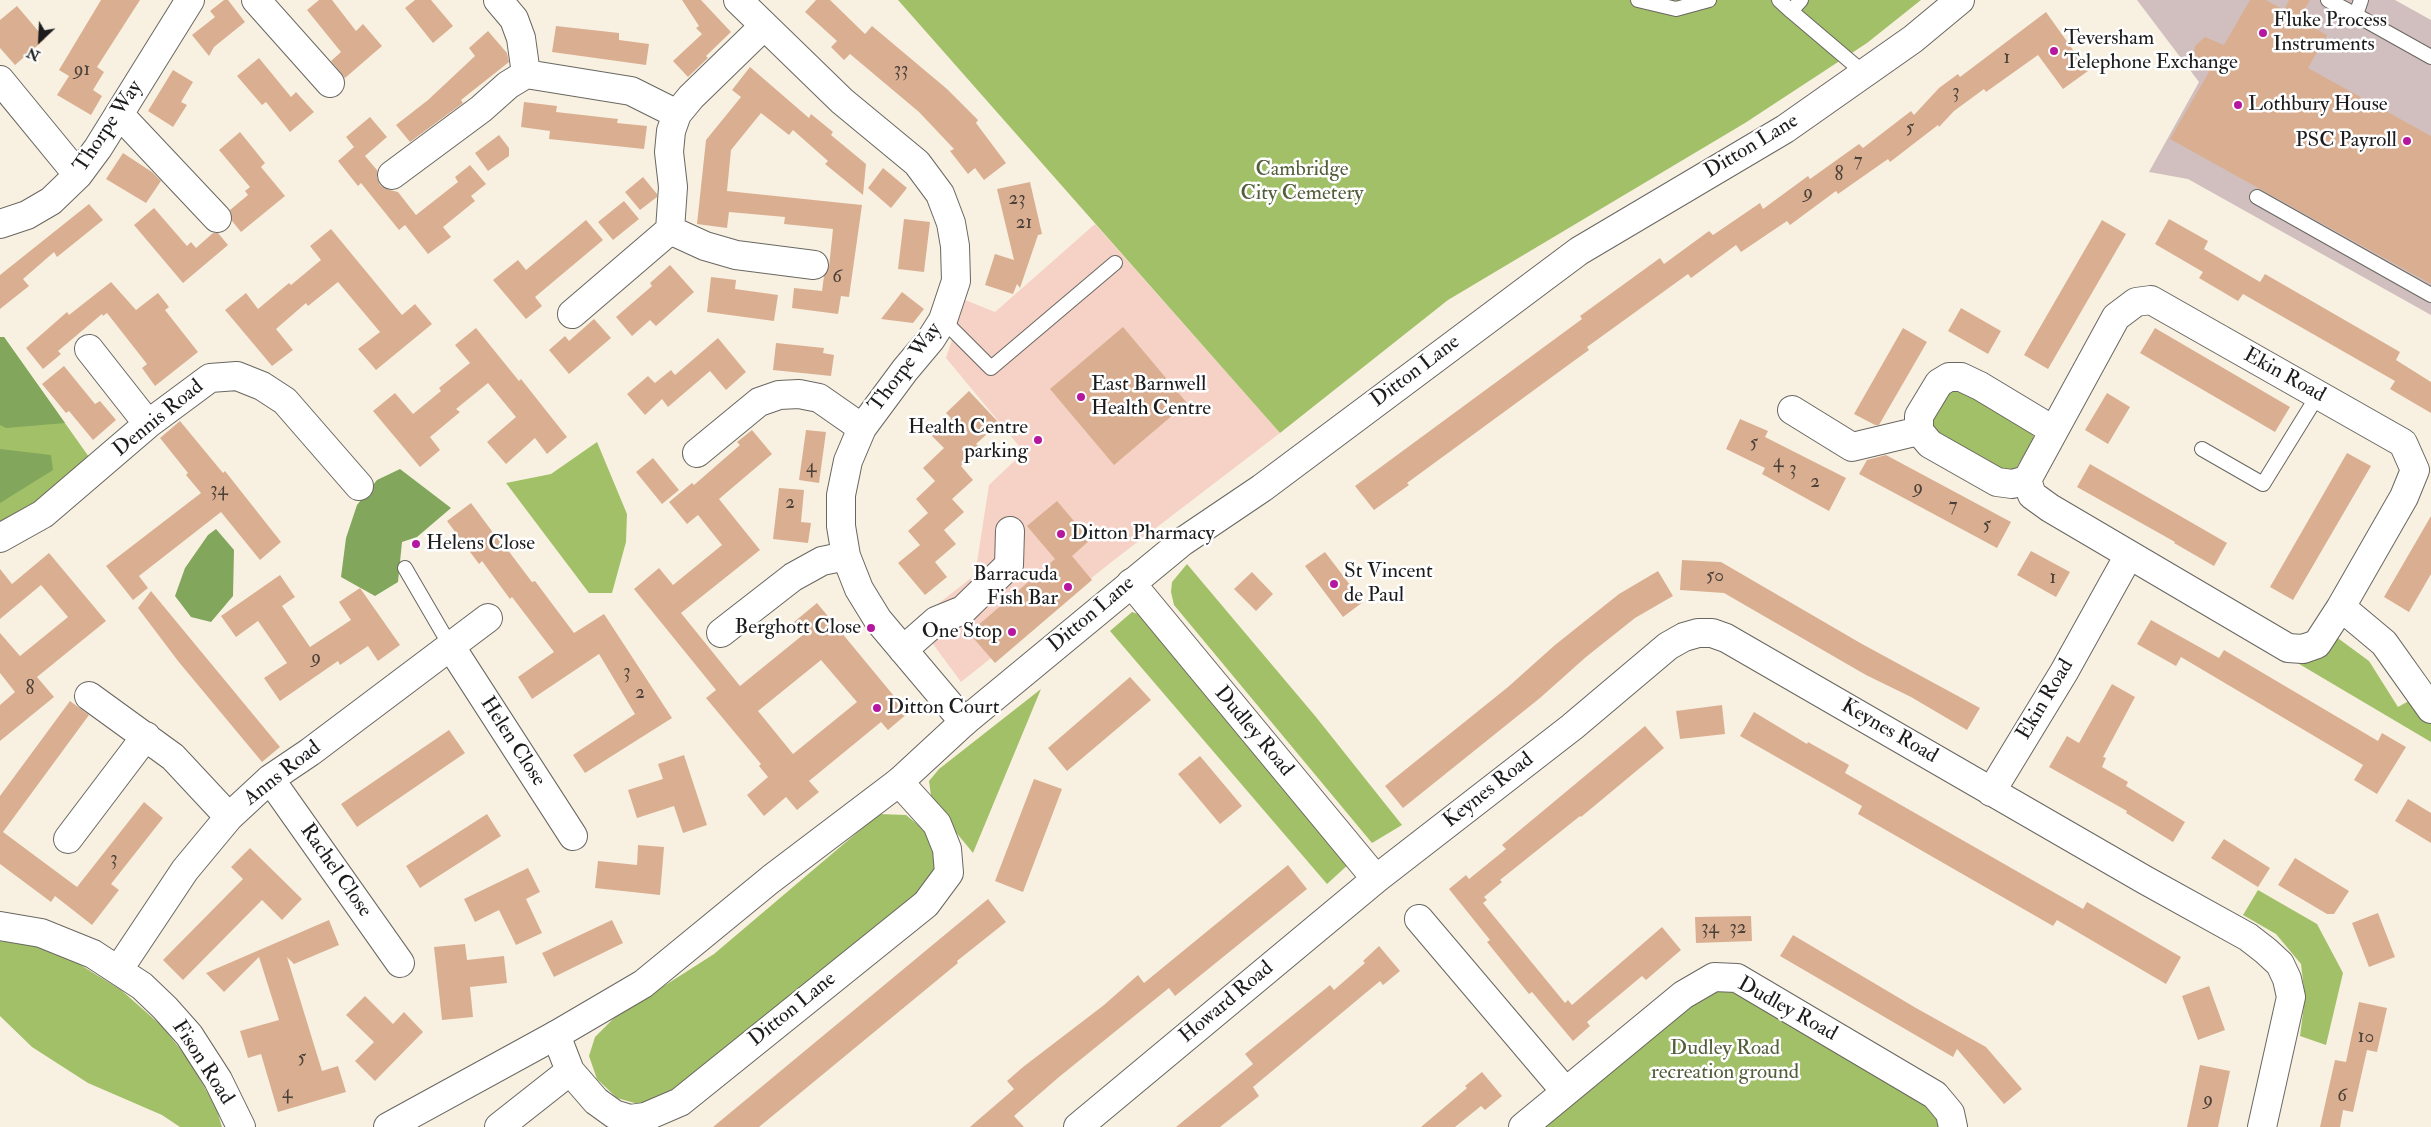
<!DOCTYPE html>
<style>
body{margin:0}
#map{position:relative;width:2431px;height:1127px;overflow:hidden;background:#f8f1e2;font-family:"IM FELL Double Pica",serif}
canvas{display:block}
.north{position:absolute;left:15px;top:15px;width:50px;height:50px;-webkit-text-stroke:4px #fff;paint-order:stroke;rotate:205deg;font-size:14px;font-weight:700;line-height:20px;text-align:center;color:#1c1c1c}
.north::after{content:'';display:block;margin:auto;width:18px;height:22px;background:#1c1c1c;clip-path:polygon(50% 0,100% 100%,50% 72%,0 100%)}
</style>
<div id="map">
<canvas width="2431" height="1127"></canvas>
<div class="north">N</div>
</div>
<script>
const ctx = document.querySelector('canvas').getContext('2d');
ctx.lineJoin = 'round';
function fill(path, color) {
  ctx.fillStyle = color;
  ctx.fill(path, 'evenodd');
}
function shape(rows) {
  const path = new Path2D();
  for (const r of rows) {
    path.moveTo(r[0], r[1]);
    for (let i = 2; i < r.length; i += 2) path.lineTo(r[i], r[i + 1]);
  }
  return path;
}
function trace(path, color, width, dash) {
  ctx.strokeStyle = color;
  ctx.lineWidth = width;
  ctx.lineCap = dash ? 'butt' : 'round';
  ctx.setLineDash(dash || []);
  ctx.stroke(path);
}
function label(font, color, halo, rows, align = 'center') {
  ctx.font = font + ' "IM FELL Double Pica",serif';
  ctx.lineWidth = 5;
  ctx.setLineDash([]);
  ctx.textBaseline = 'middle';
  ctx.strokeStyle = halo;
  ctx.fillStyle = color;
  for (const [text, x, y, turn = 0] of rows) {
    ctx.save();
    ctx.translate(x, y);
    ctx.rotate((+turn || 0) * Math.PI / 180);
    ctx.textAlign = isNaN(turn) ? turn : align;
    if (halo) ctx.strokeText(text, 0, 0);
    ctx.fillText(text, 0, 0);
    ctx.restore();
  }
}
fill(shape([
 [1095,224,1280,433,1114,560,961,682,916,621,975,575,989,485,1024,452,946,358,965,300,995,312]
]), '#f6d1c5');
fill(shape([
 [2137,0,2395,0,2431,20,2431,315,2188,179,2149,172,2199,82]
]), '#d1bfbf');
fill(shape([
 [898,0,1921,0,1867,43,1745,123,1448,300,1280,433],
 [0,337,4,337,89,457,35,503,0,524],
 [1956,383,2030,422,2034,439,2015,470,2004,472,1935,433,1930,416],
 [597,442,627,514,626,542,612,593,589,593,506,483,551,474],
 [1187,564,1316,717,1402,825,1372,843,1174,605,1171,592,1172,582],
 [1132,612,1144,616,1350,863,1327,884,1110,631],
 [2335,636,2369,661,2398,707,2414,698,2431,718,2431,742,2289,658],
 [1041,689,973,853,932,803,929,781,939,769],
 [879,814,906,815,927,832,938,866,932,887,669,1105,645,1106,617,1098,597,1079,589,1056,595,1037,614,1018,714,954],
 [2258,890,2317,924,2343,973,2326,1045,2300,1036,2305,998,2301,964,2276,934,2243,915],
 [0,941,34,946,79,964,121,990,162,1026,188,1059,216,1107,222,1127,180,1127,162,1115,88,1083,32,1047,0,1016],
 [1727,988,1937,1111,1945,1127,1544,1127,1699,997]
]), '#a2c067');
fill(shape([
 [0,337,4,337,65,423,6,428,0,425],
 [0,449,51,455,53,470,0,503],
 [400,469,451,508,417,537,402,542,398,582,375,596,341,577,346,538,357,505,377,480],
 [216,529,234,550,233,596,211,622,191,617,175,596,185,568,208,535]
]), '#81a65c');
fill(shape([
 [101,0,140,0,97,67,104,72,93,90,102,96,91,115,57,95,69,76,59,70],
 [224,0,228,0,245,22,214,47,209,56,192,35,215,17,210,11],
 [319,0,332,0,356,31,363,24,382,46,345,78,331,61,341,52,307,10],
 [415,0,431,0,453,26,433,43,405,8],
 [682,0,701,0,731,32,706,56,708,58,688,77,673,61,702,34,696,28,699,26],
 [816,0,830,0,865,34,872,26,947,89,978,120,976,123,1006,163,984,180,975,168,968,174,950,151,954,149,919,112,850,54,844,60,831,47,837,41,805,12],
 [2250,0,2266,0,2284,10,2289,0,2310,0,2299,19,2327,35,2308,68,2431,136,2431,284,2170,139,2209,72,2194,53,2195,46,2205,37,2224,45],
 [17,6,45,39,15,65,0,48,0,20],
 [2046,12,2088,71,2063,89,2038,55,1986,92,1984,89,1954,111,1939,127,1938,125,1890,162,1888,159,1838,194,1836,191,1790,225,1787,221,1741,252,1736,245,1691,278,1688,274,1587,347,1589,350,1571,363,1407,483,1409,485,1374,510,1355,486,1582,319,1580,316,1660,258,1664,264,1709,231,1713,235,1760,203,1763,209,1808,176,1810,179,1859,144,1863,148,1911,111,1914,115,1939,88,1958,74,1960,77],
 [556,26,619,33,619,40,649,44,646,65,552,52],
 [488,31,507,53,509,62,461,100,463,103,410,142,396,125,428,100,475,56,469,48],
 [259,58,291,97,296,92,314,112,290,132,266,102,262,105,237,76],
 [750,67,809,118,811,114,833,132,831,135,866,164,863,195,825,164,828,161,793,130,789,135,761,113,731,150,727,191,862,205,849,297,841,296,838,314,792,308,794,288,822,291,824,276,829,267,833,229,784,224,785,217,729,212,727,228,697,224,706,140,741,97,732,90],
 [173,70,193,82,181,102,187,105,173,127,148,111],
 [524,102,557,106,556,112,618,119,617,123,647,126,644,149,549,139,550,131,521,127],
 [370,117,387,137,365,156,377,170,377,177,380,185,386,189,398,192,416,215,458,182,455,177,470,165,486,184,471,196,475,201,443,227,451,237,428,254,405,225,399,230,361,183,358,186,338,161,354,147,346,137],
 [240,132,265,163,261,167,285,196,241,232,232,221,230,210,248,195,245,191,250,187,219,150],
 [499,135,509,148,509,156,488,171,475,153],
 [123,153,152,172,161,181,146,203,106,179],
 [883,168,907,188,891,208,868,188],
 [643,177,657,194,657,197,640,210,625,192],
 [1030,182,1042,234,1038,235,1020,288,1017,284,1013,294,985,285,995,254,1014,260,997,189],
 [624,201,639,219,613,240,598,222],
 [89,204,103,220,57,257,54,252,23,279,29,286,0,309,0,275],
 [154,208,187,246,191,242,196,248,213,233,218,233,228,245,183,283,134,225],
 [904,219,930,222,924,272,898,269],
 [2169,219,2208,241,2204,249,2260,282,2265,274,2400,352,2396,360,2431,382,2431,413,2390,389,2395,381,2243,294,2238,301,2199,278,2203,272,2155,244],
 [586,220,603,240,535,297,542,306,526,319,493,280,518,260,526,270],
 [2102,220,2126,234,2048,369,2024,355],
 [331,229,402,315,415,304,432,324,376,370,358,349,380,332,338,282,308,306,306,303,276,329,293,350,272,366,225,310,246,293,258,309,289,283,291,285,321,260,310,246],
 [670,265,694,292,656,326,650,320,632,336,616,317,652,286,650,283],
 [711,277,736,280,735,289,778,295,774,321,707,312],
 [111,282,136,310,158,293,169,307,165,310,198,352,155,386,142,368,147,364,107,313,103,316,102,314,58,351,61,354,43,369,26,348,67,312,69,315],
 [902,292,924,309,913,323,881,319],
 [1961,308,2001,331,1988,354,1948,331],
 [594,319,611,338,569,374,549,350,565,336,569,341],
 [1123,327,1187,403,1114,465,1050,389],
 [476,328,519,381,521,379,567,437,547,454,535,438,506,464,487,442,516,417,488,383,456,409,460,412,430,437,440,450,420,467,373,411,395,393,413,414,441,391,439,388,470,363,455,345],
 [1903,328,1927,342,1879,425,1875,425,1854,414],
 [2155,328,2290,407,2275,432,2140,353],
 [718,338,746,372,726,390,710,371,668,407,662,399,645,415,627,394,648,376,655,383,671,370,675,375],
 [776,343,824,348,823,353,834,355,831,376,773,370],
 [64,366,95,404,100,401,116,420,93,440,69,411,66,413,42,384],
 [969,391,999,423,976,444,980,447,961,466,973,480,952,499,964,512,944,530,956,544,935,562,947,577,925,595,898,563,920,545,908,531,928,513,916,499,935,481,923,468,944,448,932,436,951,418,946,413],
 [2107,393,2130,407,2108,444,2085,430],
 [1740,419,1768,431,1765,437,1846,478,1829,511,1762,474,1765,468,1726,449],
 [180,421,223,473,225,471,281,542,260,560,221,512,139,576,148,588,133,600,106,566,201,493,186,475,188,473,160,438],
 [752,430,772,454,719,499,760,550,681,613,740,686,804,634,794,622,817,603,908,713,888,730,881,722,809,781,819,792,797,810,786,797,764,816,747,795,768,777,759,766,761,764,706,698,716,690,634,589,659,568,673,585,722,545,698,515,687,524,669,502,692,483,694,485,740,445,737,442],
 [821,660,857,702,793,754,758,711],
 [806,430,826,432,819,483,799,480],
 [2347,453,2371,466,2293,600,2270,587],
 [1886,455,2011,522,1997,548,1859,474,1867,460],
 [653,458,679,490,662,504,636,472],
 [2090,464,2227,543,2214,566,2174,543,2175,542,2077,487],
 [779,488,804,490,801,522,811,523,808,543,773,539],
 [1057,501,1090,540,1072,556,1092,580,995,663,969,633,1055,559,1027,526],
 [471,503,503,546,504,545,532,582,535,581,574,633,604,614,672,718,585,773,573,755,635,714,599,654,532,699,518,677,554,652,512,597,510,599,482,561,479,564,447,521],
 [2431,516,2431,574,2409,612,2384,597],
 [2031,551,2070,572,2056,597,2017,575],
 [1325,552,1363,602,1343,617,1305,566],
 [49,553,106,621,37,677,54,697,0,741,0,705,15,692,0,673,0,633,20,656,68,617,41,585,0,619,0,569,12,584],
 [1682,560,1721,562,1862,644,1980,708,1967,730,1911,697,1866,675,1724,593,1680,590],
 [1658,571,1673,596,1635,618,1586,657,1540,698,1403,808,1385,786,1508,687,1555,645,1619,594],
 [1252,572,1273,594,1256,611,1234,589],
 [280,575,295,597,282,606,310,647,351,620,339,602,360,588,400,645,378,661,368,646,340,665,338,661,280,701,264,678,287,663,258,621,236,637,221,616],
 [151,591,280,747,262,762,178,661,138,608],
 [2151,620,2219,658,2224,650,2378,741,2382,733,2406,747,2377,794,2354,780,2363,765,2181,657,2176,666,2137,644],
 [1130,677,1151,700,1067,771,1048,748],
 [2112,684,2135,697,2103,757,2106,758,2102,767,2128,782,2126,786,2185,822,2173,842,2126,813,2127,811,2049,767,2067,736,2079,743],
 [70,701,89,715,3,832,77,887,144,802,163,818,111,884,119,890,92,925,55,896,51,902,0,864,0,796],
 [1722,705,1725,734,1680,739,1676,711],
 [1754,712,1807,744,1808,742,1849,765,1845,773,2083,909,2087,902,2181,957,2166,984,2057,920,2053,926,1898,837,1858,814,1862,806,1740,736],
 [1645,726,1664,748,1581,817,1580,816,1500,880,1502,882,1484,897,1487,900,1483,903,1565,1003,1568,1000,1572,1005,1662,927,1681,950,1646,980,1642,976,1587,1022,1590,1026,1573,1041,1532,992,1529,994,1487,942,1490,940,1449,889,1466,875,1469,879,1506,849,1502,845],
 [449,730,465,753,357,827,341,804],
 [684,755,707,825,683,833,674,806,637,818,628,790,663,779,658,764],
 [1200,756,1242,806,1220,824,1178,774],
 [1034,779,1062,789,1023,892,995,881],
 [2408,799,2431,813,2431,843,2395,821],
 [487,814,501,836,420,888,406,866],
 [2224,839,2270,868,2258,887,2211,858],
 [638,845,664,847,660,895,595,888,598,861,637,865],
 [250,848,302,899,282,920,262,900,183,980,163,960,243,879,231,867],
 [2295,858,2349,891,2334,914,2327,914,2278,885],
 [1288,865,1307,889,1175,996,1169,988,1059,1077,1014,1116,1024,1127,970,1127,1014,1089,1007,1081,1023,1067,1104,1005,1138,975,1144,983],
 [528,868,540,892,526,899,542,933,516,945,499,910,475,922,464,899],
 [988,899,1006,922,957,961,958,963,759,1127,713,1127],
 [2378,913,2395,957,2369,967,2352,923],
 [1751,916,1752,941,1696,943,1695,917],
 [329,920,339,945,294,964,287,957,322,1071,338,1066,346,1092,278,1112,261,1054,248,1058,240,1031,279,1020,259,957,224,992,206,973],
 [612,920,623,943,554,977,542,953],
 [1793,935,1916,1008,1986,1047,2022,1089,2004,1104,1957,1049,1953,1057,1780,956],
 [465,944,467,960,504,956,507,983,470,987,473,1017,442,1020,434,947],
 [1379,946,1400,971,1383,985,1380,981,1253,1087,1259,1096,1220,1127,1176,1127,1253,1064,1245,1054,1330,985,1334,990,1365,963,1363,961],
 [2209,986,2225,1030,2198,1040,2182,996],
 [365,996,393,1024,404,1012,423,1032,375,1081,355,1061,374,1042,346,1015],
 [2359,1002,2387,1008,2377,1052,2367,1050,2353,1112,2343,1110,2340,1127,2320,1127,2335,1060,2346,1062],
 [2200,1065,2230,1071,2218,1127,2187,1127],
 [1482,1072,1502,1096,1485,1110,1481,1106,1455,1127,1421,1127,1467,1088,1465,1086]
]), '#daaf91');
const service = shape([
 [1638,0,1676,9,1709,0],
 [1779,0,1791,11,1801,0],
 [2328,0,2356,15],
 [2361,0,2356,15,2431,57],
 [1791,11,1864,73],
 [2257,197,2431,295],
 [943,320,991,368,1115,263],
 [2202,449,2263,484,2318,395],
 [405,568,451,647]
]);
const minor = shape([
 [256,0,330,83],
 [498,0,514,19,521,38,526,74],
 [738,0,842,101,917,163,940,194,951,223,955,246,956,281,943,320,931,339,905,370,862,428,848,461,841,495,841,526,846,556,859,589,878,620,964,722],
 [0,80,78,175],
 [119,114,217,218],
 [392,175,481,109,508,85,526,74,631,91,677,114],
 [0,224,27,215,51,201,78,175,98,148,190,0],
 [670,230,705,246,736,255,814,265],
 [2151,300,2403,443,2415,470,2404,497,2341,607,2317,644,2303,649,2288,648,2050,508,2032,495,2027,480,2116,317,2136,302,2151,300],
 [572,314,670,230,673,187,669,152,671,131,677,114,691,97,763,27],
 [89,349,148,424],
 [1792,410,1852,447,1919,431],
 [697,453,759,402,779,395,799,394,819,398,862,428],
 [2027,480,2012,484,1997,482,1930,444,1919,431,1919,416,1939,383,1949,377,1961,377,1980,386,2053,430],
 [0,538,43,514,148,424,210,378,237,376,262,386,285,401,359,486],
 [1131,583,1376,879],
 [2341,607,2384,643,2431,709],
 [721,633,793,577,822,561,846,556],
 [451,647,573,836],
 [903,650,936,621,963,610,1009,565,1010,531],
 [89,696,173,757,229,817],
 [270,779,400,963],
 [1991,792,2064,672,2129,555],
 [68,839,146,736],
 [1419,919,1565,1091],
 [0,926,41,933,93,954,142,986,165,1008,189,1035,218,1080,241,1127],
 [119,969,185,870,229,817,270,779,310,752,488,618],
 [556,1035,570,1071,596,1101,614,1114,630,1119,645,1117,680,1102,926,904,949,873,947,849,937,824,899,782],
 [499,1127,570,1071],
 [1078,1127,1376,879,1572,727,1668,646,1684,637,1698,633,1712,633,1726,638,2145,880,2248,937,2266,951,2280,964,2287,979,2291,997,2262,1127],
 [1523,1127,1683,995,1714,977,1737,978,1935,1095,1950,1113,1953,1127]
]);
const secondary = shape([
 [388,1127,556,1035,643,984,771,879,899,782,964,722,1182,542,1262,488,1579,251,1785,129,1913,39,1960,0]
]);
trace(service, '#696761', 16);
trace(minor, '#696761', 30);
trace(secondary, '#696761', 30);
trace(service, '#fff', 14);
trace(minor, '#fff', 28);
trace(secondary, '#fff', 28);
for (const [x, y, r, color] of [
 [2263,33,5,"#b5179e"],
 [2054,51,5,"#b5179e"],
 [2238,105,5,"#b5179e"],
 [2407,141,5,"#b5179e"],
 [1081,397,5,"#b5179e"],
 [1038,440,5,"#b5179e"],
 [1061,534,5,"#b5179e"],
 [416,544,5,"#b5179e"],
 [1334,584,5,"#b5179e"],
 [1068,587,5,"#b5179e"],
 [871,628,5,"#b5179e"],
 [1012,632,5,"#b5179e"],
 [877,708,5,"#b5179e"]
]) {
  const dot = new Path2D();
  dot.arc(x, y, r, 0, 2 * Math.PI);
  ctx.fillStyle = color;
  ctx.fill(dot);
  trace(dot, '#fff', 2);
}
label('19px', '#4c4139', null, [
 ["1",2007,59],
 ["91",82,71],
 ["33",901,71],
 ["3",1956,93],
 ["5",1910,129],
 ["7",1858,162],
 ["8",1839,176],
 ["9",1808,194],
 ["23",1017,200],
 ["21",1024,224],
 ["6",837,278],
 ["5",1754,444],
 ["4",1778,463],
 ["4",811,468],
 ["3",1793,470],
 ["2",1815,483],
 ["9",1918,489],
 ["34",219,491],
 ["2",790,504],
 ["7",1953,507],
 ["5",1987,526],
 ["50",1715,577],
 ["1",2053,579],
 ["9",316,659],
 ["3",627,673],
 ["8",30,690],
 ["2",640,694],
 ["3",114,860],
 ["34",1710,929],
 ["32",1738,929],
 ["10",2366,1038],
 ["5",302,1059],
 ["4",287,1094],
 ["6",2342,1097],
 ["9",2208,1101]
]);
label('21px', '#1c1c1c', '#fff', [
 ["Fluke Process",2273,21],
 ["Instruments",2273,45],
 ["Teversham",2064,39],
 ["Telephone Exchange",2064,63],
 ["Lothbury House",2248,105],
 ["PSC Payroll",2397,141,"right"],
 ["East Barnwell",1091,385],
 ["Health Centre",1091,409],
 ["Health Centre",1028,428,"right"],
 ["parking",1028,452,"right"],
 ["Ditton Pharmacy",1071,534],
 ["Helens Close",426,544],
 ["St Vincent",1344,572],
 ["de Paul",1344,596],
 ["Barracuda",1058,575,"right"],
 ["Fish Bar",1058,599,"right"],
 ["Berghott Close",861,628,"right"],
 ["One Stop",1002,632,"right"],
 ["Ditton Court",887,708]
], 'left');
label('21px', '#1c1c1c', '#fff', [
 ["Thorpe Way",109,127,-56],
 ["Ditton Lane",1752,147,-31],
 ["Thorpe Way",906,368,-53],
 ["Ditton Lane",1416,372,-37],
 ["Ekin Road",2284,376,29],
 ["Dennis Road",159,419,-39],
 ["Ditton Lane",1092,615,-40],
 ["Ekin Road",2046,700,-59],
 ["Dudley Road",1253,732,50],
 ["Keynes Road",1889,732,30],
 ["Helen Close",512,742,57],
 ["Anns Road",283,774,-38],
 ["Keynes Road",1489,791,-38],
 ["Rachel Close",335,871,55],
 ["Howard Road",1227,1003,-40],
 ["Ditton Lane",793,1010,-39],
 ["Dudley Road",1787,1010,29],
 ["Fison Road",202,1063,57]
]);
label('21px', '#525e3a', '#fff', [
 ["Cambridge",1302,170],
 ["City Cemetery",1302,194],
 ["Dudley Road",1725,1049],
 ["recreation ground",1725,1073]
]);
</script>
